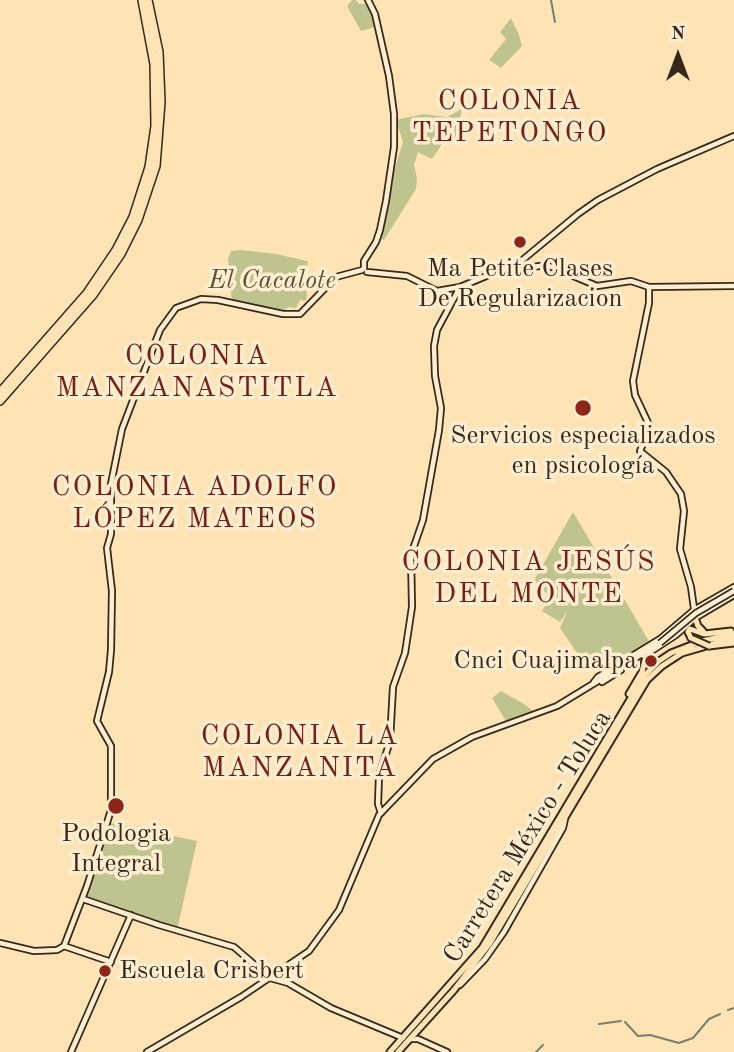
<!DOCTYPE html>
<meta charset="utf-8">
<style>
body{margin:0}
#map{position:relative;width:734px;height:1052px;overflow:hidden;background:#fee3b4;font-family:"Old Standard TT",serif}
canvas{display:block}
.north{position:absolute;left:643px;top:21px;width:70px;height:70px;-webkit-text-stroke:5px #feedce;paint-order:stroke;rotate:0deg;font-size:19px;font-weight:700;line-height:28px;text-align:center;color:#35291b}
.north::after{content:'';display:block;margin:auto;width:24px;height:32px;background:#35291b;clip-path:polygon(50% 0,100% 100%,50% 72%,0 100%)}
</style>
<div id="map">
<canvas width="734" height="1052"></canvas>
<div class="north">N</div>
</div>
<script>
const ctx = document.querySelector('canvas').getContext('2d');
ctx.lineJoin = 'round';
function fill(path, color) {
  ctx.fillStyle = color;
  ctx.fill(path, 'evenodd');
}
function shape(rows) {
  const path = new Path2D();
  for (const r of rows) {
    path.moveTo(r[0], r[1]);
    for (let i = 2; i < r.length; i += 2) path.lineTo(r[i], r[i + 1]);
  }
  return path;
}
function trace(path, color, width, dash) {
  ctx.strokeStyle = color;
  ctx.lineWidth = width;
  ctx.lineCap = dash ? 'butt' : 'round';
  ctx.setLineDash(dash || []);
  ctx.stroke(path);
}
function label(font, color, halo, rows, align = 'center') {
  ctx.font = font + ' "Old Standard TT",serif';
  ctx.lineWidth = 7;
  ctx.setLineDash([]);
  ctx.textBaseline = 'middle';
  ctx.strokeStyle = halo;
  ctx.fillStyle = color;
  for (const [text, x, y, turn = 0] of rows) {
    ctx.save();
    ctx.translate(x, y);
    ctx.rotate((+turn || 0) * Math.PI / 180);
    ctx.textAlign = isNaN(turn) ? turn : align;
    if (halo) ctx.strokeText(text, 0, 0);
    ctx.fillText(text, 0, 0);
    ctx.restore();
  }
}
fill(shape([
 [352,0,356,0,359,4,368,4,375,27,361,31,347,6],
 [511,18,519,35,522,46,501,68,489,60,506,39,500,32],
 [462,109,460,118,466,121,454,143,444,141,432,159,418,152,414,165,417,178,416,189,384,240,379,239,395,168,403,142,396,120,424,114,447,117],
 [241,250,276,254,307,261,308,264,301,289,307,291,306,301,300,300,296,308,289,307,283,311,232,302,228,259,231,251],
 [573,512,650,643,609,669,601,657,589,663,577,653,560,628,567,612,560,622,542,611,550,598,570,607,532,584],
 [501,691,524,704,533,711,506,721,492,698],
 [110,823,197,841,177,930,83,899]
]), '#bfc48e');
trace(shape([
 [551,0,555,22],
 [728,1010,734,1008],
 [625,1022,638,1036,650,1035,679,1043,693,1038,709,1019,720,1014],
 [599,1024,621,1021],
 [536,1052,543,1045]
]), '#758271', 2);
const secondary = shape([
 [511,266,525,268,547,265,597,286,631,281,649,287,649,303,633,381,635,395,650,427,640,451,666,472,681,494,684,511,680,549,691,587,695,616],
 [364,269,364,261,376,242,380,230,386,201,394,147,394,114,389,76,375,14,368,0],
 [367,272,407,276,437,291,460,287,520,262,578,214,598,200,657,169,734,136],
 [649,287,734,286],
 [644,656,676,635,695,618,734,595],
 [594,682,598,677,660,639,694,610,734,587],
 [602,682,621,670],
 [381,813,378,804,379,776,390,741,393,687,405,653,412,607,411,555,423,520,439,430,441,408,435,376,434,346,437,330,460,287],
 [83,899,159,925,234,947,270,978,288,983,331,1008,403,1038],
 [0,943,34,951,57,950,64,946,111,962],
 [64,946,87,886,111,810,111,746,97,721,109,672,111,650,112,591,107,548,111,534,111,484,122,429,160,330,176,308,201,299,218,300,283,314,300,314,336,277,362,270],
 [460,985,485,959,504,932,563,828,565,819],
 [410,1039,418,1039,447,1052],
 [71,1052,131,915],
 [147,1052,241,997,309,951,339,910,379,815,433,759,472,737,557,706,660,643]
]);
const primary = shape([
 [695,618,698,626,703,631],
 [691,638,688,632,690,629,704,634,731,631],
 [709,646,734,643],
 [629,694,642,672,646,656],
 [390,1052,482,948,644,676,659,661,671,653,702,641,734,634],
 [398,1052,454,990,490,943,647,680,662,666,682,653,734,638]
]);
const highway = shape([
 [0,392,87,293,116,250,133,217,149,167,155,126,154,64,142,0],
 [0,401,93,295,121,254,138,220,156,166,161,102,159,52,148,0]
]);
trace(secondary, '#35291b', 8);
trace(primary, '#35291b', 9);
trace(highway, '#35291b', 10);
trace(secondary, '#feedce', 4.5);
trace(primary, '#fee3b4', 5);
trace(highway, '#fee3b4', 7);
const secondaryBridge = shape([
 [660,643,696,613,734,591]
]);
const primaryBridge = shape([
 [691,638,709,646]
]);
trace(secondaryBridge, '#35291b', 8, []);
trace(primaryBridge, '#35291b', 9, []);
trace(secondaryBridge, '#feedce', 4.5);
trace(primaryBridge, '#fee3b4', 5);
for (const [x, y, r, color] of [
 [520,242,7,"#8f2418"],
 [583,408,9,"#8f2418"],
 [651,661,7,"#8f2418"],
 [116,806,9,"#8f2418"],
 [105,971,7,"#8f2418"]
]) {
  const dot = new Path2D();
  dot.arc(x, y, r, 0, 2 * Math.PI);
  ctx.fillStyle = color;
  ctx.fill(dot);
  trace(dot, '#feedce', 2.5);
}
label('26px', '#35291b', '#feedce', [
 ["Ma Petite Clases",520,269],
 ["De Regularizacion",520,299],
 ["Servicios especializados",583,436],
 ["en psicología",583,466],
 ["Cnci Cuajimalpa",637,661,"right"],
 ["Podologia",116,834],
 ["Integral",116,864],
 ["Escuela Crisbert",119,971,"left"]
]);
label('italic 26px', '#585038', '#feedce', [
 ["El Cacalote",272,281]
]);
label('26px', '#35291b', '#feedce', [
 ["Carretera México - Toluca",528,837,-58]
]);
ctx.letterSpacing = '2px';
label('28px', '#7a1f14', '#feedce', [
 ["COLONIA",510,102],
 ["TEPETONGO",510,134],
 ["COLONIA",197,357],
 ["MANZANASTITLA",197,389],
 ["COLONIA ADOLFO",195,488],
 ["LÓPEZ MATEOS",195,520],
 ["COLONIA JESÚS",529,563],
 ["DEL MONTE",529,595],
 ["COLONIA LA",300,737],
 ["MANZANITA",300,769]
]);
ctx.letterSpacing = '0px';
</script>
